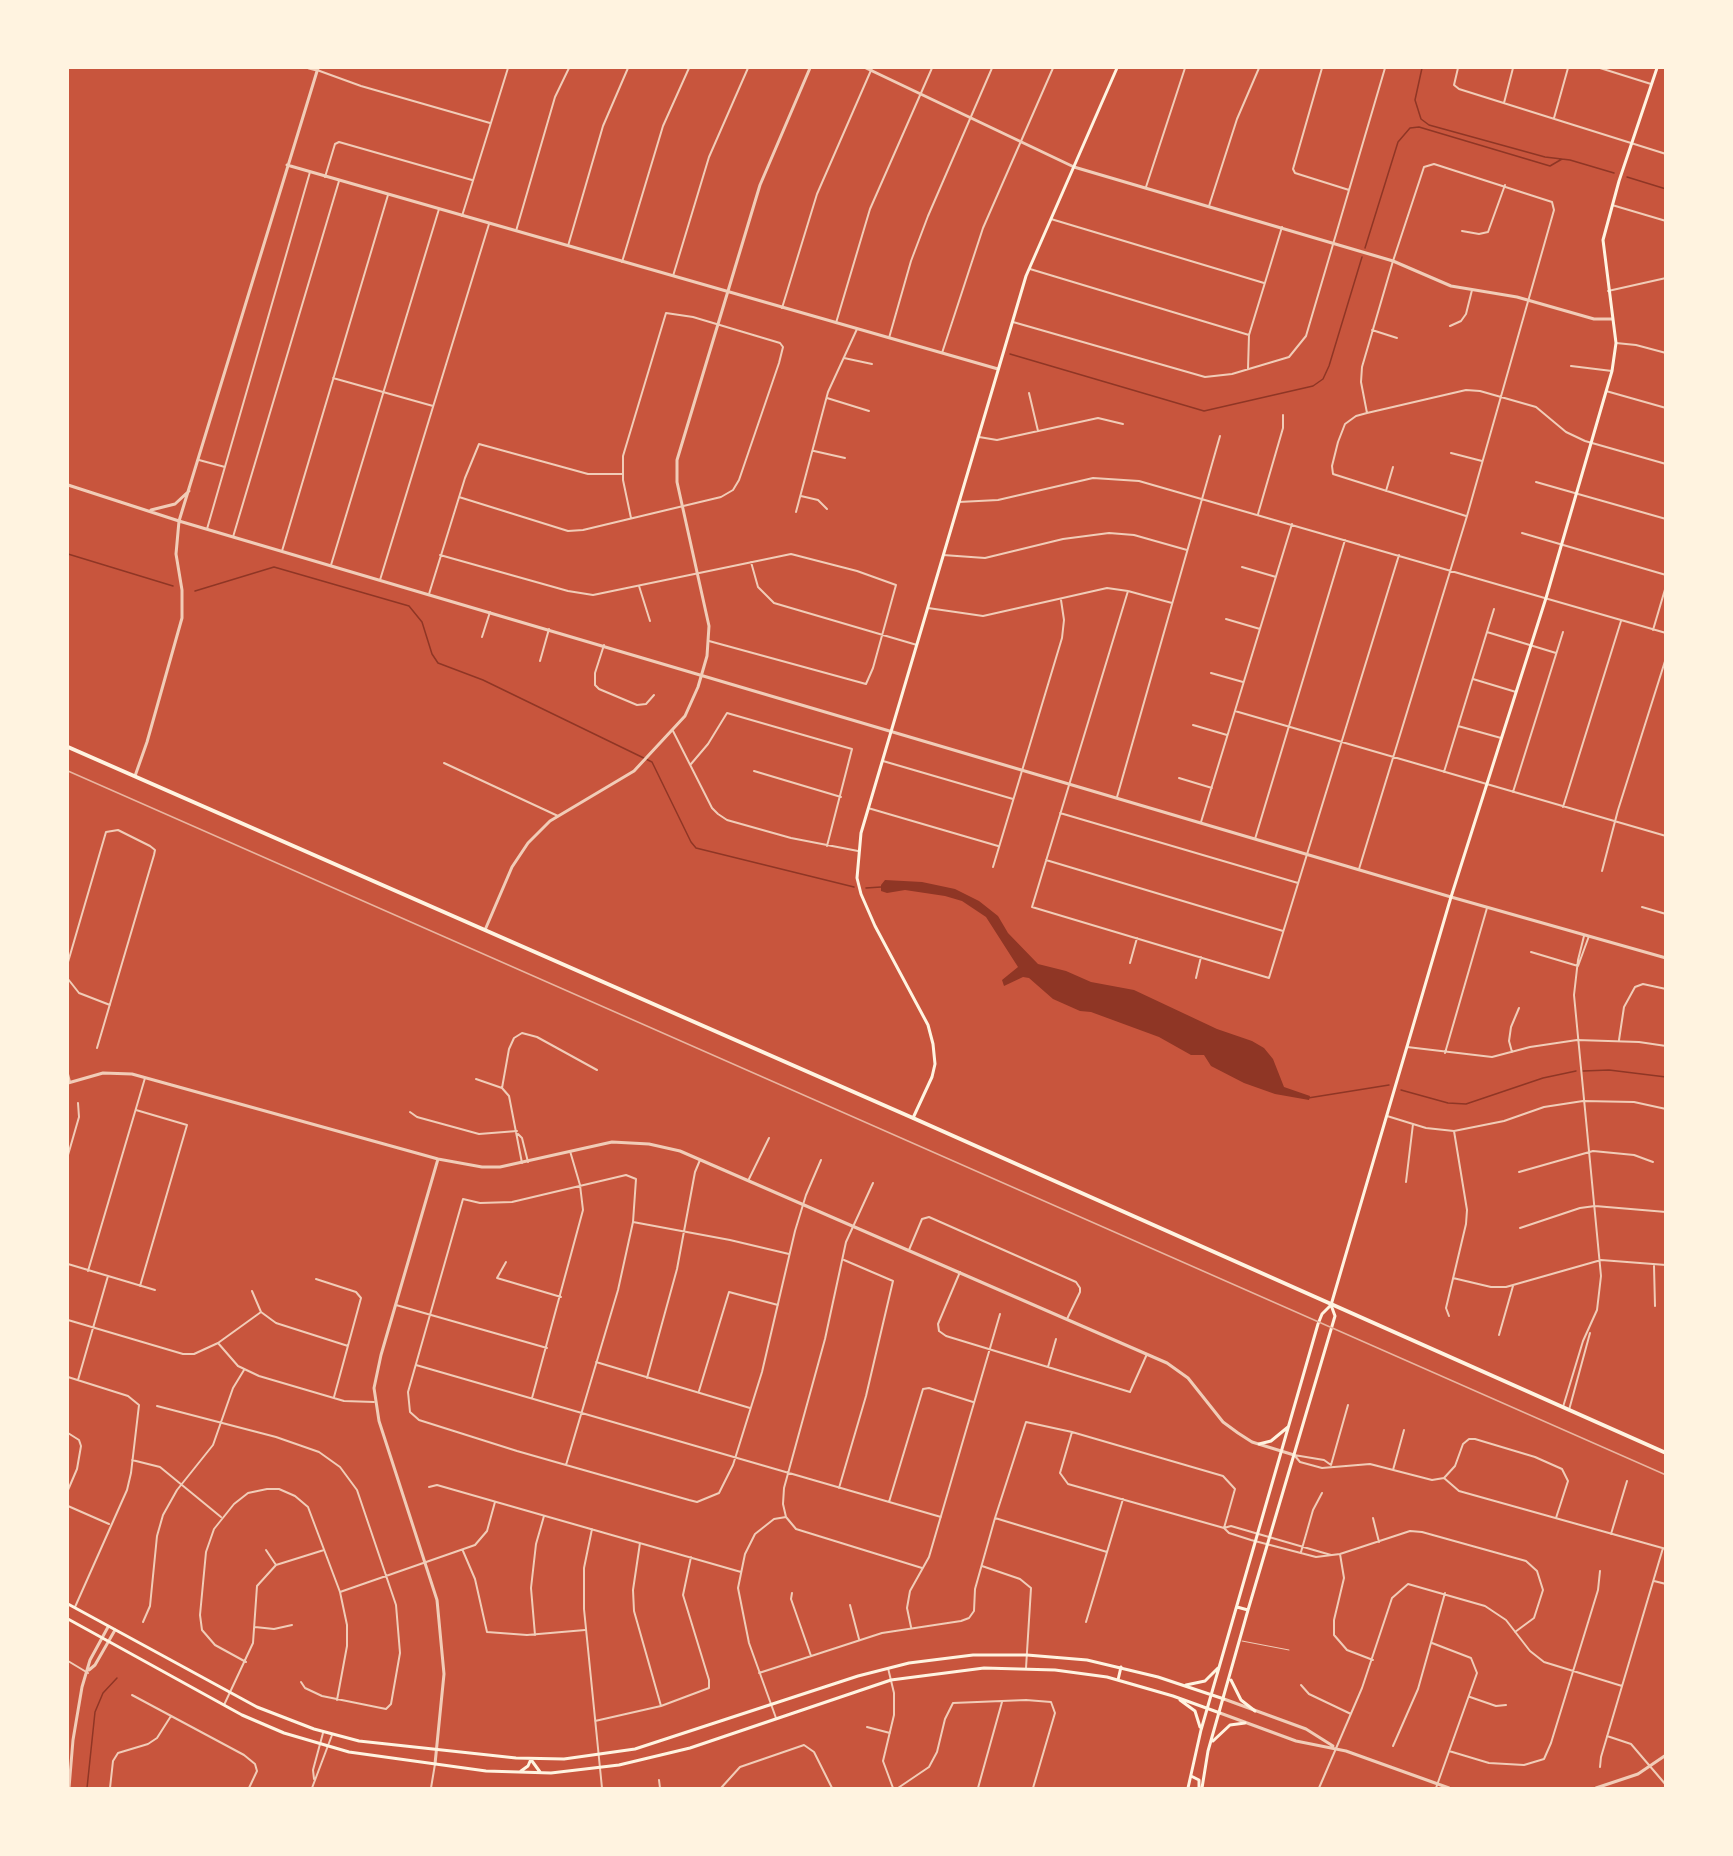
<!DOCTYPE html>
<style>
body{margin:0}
#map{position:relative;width:1733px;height:1856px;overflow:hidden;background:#c8553d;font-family:Georgia,serif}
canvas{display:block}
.frame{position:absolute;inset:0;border:69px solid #fff3e0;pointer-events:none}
</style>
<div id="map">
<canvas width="1733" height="1856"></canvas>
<div class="frame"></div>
</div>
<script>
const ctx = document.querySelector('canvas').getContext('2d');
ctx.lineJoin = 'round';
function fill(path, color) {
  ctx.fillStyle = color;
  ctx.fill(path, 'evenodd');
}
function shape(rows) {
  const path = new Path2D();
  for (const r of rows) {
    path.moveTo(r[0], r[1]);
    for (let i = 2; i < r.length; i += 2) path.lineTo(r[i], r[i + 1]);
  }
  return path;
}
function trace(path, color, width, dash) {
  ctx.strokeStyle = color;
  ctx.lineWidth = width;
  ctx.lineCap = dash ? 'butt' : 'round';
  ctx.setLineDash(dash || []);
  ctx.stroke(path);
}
fill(shape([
 [885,880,922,882,955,889,979,901,998,916,1008,933,1038,964,1066,971,1091,982,1134,990,1217,1029,1252,1041,1264,1048,1273,1059,1284,1087,1310,1096,1309,1100,1275,1094,1244,1083,1211,1066,1204,1055,1191,1055,1159,1037,1091,1012,1080,1011,1053,999,1029,978,1023,977,1004,986,1002,980,1018,967,986,917,962,901,945,896,905,890,887,893,881,891,881,885]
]), '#8f3625');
trace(shape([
 [1422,68,1415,100,1421,119,1429,125,1545,157,1570,160,1614,173],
 [1627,177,1666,189],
 [1365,248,1398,142,1410,128,1419,127,1550,166,1562,159],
 [1010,354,1204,411,1313,386,1323,379,1329,366,1362,257],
 [68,554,173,586],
 [195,591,274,567,409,606,422,622,432,654,438,663,483,680,652,762,691,842,696,848,854,887],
 [866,888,881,887],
 [1583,1071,1609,1070,1666,1077],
 [1401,1090,1448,1103,1466,1104,1543,1078,1576,1071],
 [1308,1098,1389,1085],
 [87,1788,95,1712,103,1693,117,1678]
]), '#8f3625', 1.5);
trace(shape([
 [1242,1641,1289,1650]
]), '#f1ccb7', 1);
trace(shape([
 [1322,68,1293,169,1295,173,1349,190],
 [1458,68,1454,85,1459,89,1666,154],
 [1600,68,1651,84],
 [317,70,361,86,490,123],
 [1504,103,1513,68],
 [1554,118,1568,68],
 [325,177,335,144,339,142,472,180],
 [1146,187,1185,68],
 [1612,205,1666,221],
 [1209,206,1237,119,1259,68],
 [462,216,508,68],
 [1051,219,1264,283],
 [516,231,555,97,569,68],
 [1462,231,1479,234,1488,232,1505,185],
 [568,246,603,126,628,68],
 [622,262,663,126,689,68],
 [1030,269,1249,335],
 [673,276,709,157,748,68],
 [1608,291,1666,278],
 [782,308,817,194,872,68],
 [1013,322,1205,377,1232,374,1289,357,1306,336,1385,68],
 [836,323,870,209,932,68],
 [1450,326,1461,321,1466,314,1472,290],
 [1372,330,1397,338],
 [889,338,911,261,928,216,992,68],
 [1616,343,1636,345,1666,353],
 [942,353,983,228,1053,68],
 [844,358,872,364],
 [1571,366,1612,371],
 [1248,369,1249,335,1282,227],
 [333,378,433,406],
 [1606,391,1666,408],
 [1029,393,1038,431],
 [827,398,869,411],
 [979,437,997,440,1098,418,1123,424],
 [814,451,845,458],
 [1451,453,1482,461],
 [199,460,225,467],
 [1536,482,1666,519],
 [1386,491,1393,467],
 [801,496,818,500,827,509],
 [459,497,568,531,583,530,721,497,733,490,739,480,779,363,783,347,780,343,693,317,666,313,623,456,623,480,631,518],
 [959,502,998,500,1093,478,1139,481,1666,633],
 [796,512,828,392,857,329],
 [1258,514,1283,428,1283,415],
 [1466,516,1333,474,1332,466,1338,442,1345,424,1356,416,1367,413,1466,390,1480,391,1536,407,1566,432,1585,441,1666,464],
 [207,529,310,172],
 [1522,533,1666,575],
 [233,537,339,181],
 [282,551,388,195],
 [440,555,568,591,593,595,791,554,857,571,896,585,873,668,866,684,709,641],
 [943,555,985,558,1063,539,1109,533,1134,535,1187,550],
 [751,562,758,587,774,603,917,645],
 [331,565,439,209],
 [1242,567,1276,577],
 [380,580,489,224],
 [639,586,650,621],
 [1128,591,1032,907,1269,978,1399,555],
 [429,594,465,478,479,444,588,474,622,474],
 [928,608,983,616,1107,588,1128,591,1172,603],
 [1226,619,1260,629],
 [1653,630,1666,586],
 [1487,632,1556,653],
 [482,637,490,612],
 [604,645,595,673,595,685,599,689,637,705,646,704,654,695],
 [540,661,549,629],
 [1211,673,1243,682],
 [1473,679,1516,692],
 [1235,711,1666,836],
 [1193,725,1227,735],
 [1458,726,1501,738],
 [673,731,712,808,718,814,727,820,791,838,858,851],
 [883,761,1013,799],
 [444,763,558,816],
 [691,764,708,744,727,713,852,749,827,846],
 [754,771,841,797],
 [1444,772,1494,609],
 [1179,778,1212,788],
 [1513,792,1563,632],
 [1117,797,1220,436],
 [1563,807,1621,621],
 [868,808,998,846],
 [1060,813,1298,883],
 [1201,822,1292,524],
 [1255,839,1345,540],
 [1046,860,1283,931],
 [993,867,1062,638,1064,620,1061,600],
 [1359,869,1467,516,1554,210,1552,202,1434,164,1424,167,1393,261,1362,367,1361,382,1367,413],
 [1602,871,1618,810,1666,658],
 [1642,907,1666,914],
 [1531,952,1578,966],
 [68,962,106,832,118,830,150,846,155,850,154,855,97,1048],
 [1130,963,1137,938],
 [1578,966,1589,936],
 [1196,978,1201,957],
 [68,979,79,993,110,1005],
 [1619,1040,1624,1007,1635,987,1643,984,1666,989],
 [1407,1047,1492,1057,1530,1047,1577,1040,1639,1042,1666,1046],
 [1512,1052,1509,1041,1511,1027,1519,1008],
 [1445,1053,1487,908],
 [68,1074,70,1082],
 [476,1079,502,1088,509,1096,522,1163],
 [502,1088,509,1049,514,1038,522,1033,537,1037,597,1070],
 [136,1110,187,1125,140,1286],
 [410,1112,417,1117,479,1134,517,1131],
 [1387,1116,1426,1128,1454,1131,1504,1121,1544,1107,1583,1101,1634,1102,1666,1109],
 [518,1134,522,1138,528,1162],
 [68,1155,79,1117,78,1103],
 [1519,1172,1593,1151,1634,1155,1653,1162],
 [748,1181,769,1138],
 [1406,1182,1413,1124],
 [873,1183,846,1242,825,1339,784,1488,783,1504,786,1517,796,1529,922,1568],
 [633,1222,730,1240,789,1254],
 [1520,1228,1580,1208,1595,1206,1666,1212],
 [909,1250,922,1219,929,1217,1076,1282,1080,1288,1080,1292,1067,1319],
 [506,1262,497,1278,561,1297],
 [68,1264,155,1290],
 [1654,1266,1655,1306],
 [88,1271,145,1078],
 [960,1272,938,1324,939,1331,946,1336,1130,1392,1147,1354],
 [1453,1278,1491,1287,1506,1287,1601,1260,1666,1265],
 [316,1279,356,1292,361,1298,334,1397],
 [252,1291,261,1312,276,1323,348,1346],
 [396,1305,547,1348],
 [1449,1316,1446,1308,1466,1224,1467,1210,1454,1131],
 [68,1320,183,1354,194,1354,218,1343,261,1312],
 [1499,1335,1513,1286],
 [218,1343,238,1366,259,1376,344,1401,374,1402],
 [596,1362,750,1408],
 [416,1365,941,1517],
 [1048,1367,1056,1339],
 [68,1377,128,1396,139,1405,131,1473,127,1490,75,1607],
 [647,1378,677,1269,695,1172,700,1160],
 [78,1380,108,1276],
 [699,1391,729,1292,778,1305],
 [532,1398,583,1210,580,1185,570,1151],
 [157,1406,276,1437,319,1452,340,1467,357,1490,396,1605,400,1653,391,1704,386,1709,322,1696,305,1688,301,1682],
 [1563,1407,1583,1341,1597,1310,1601,1276,1574,995,1578,960,1584,936],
 [1569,1410,1590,1333],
 [1072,1432,1060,1473,1068,1484,1224,1528,1229,1533,1251,1540,1316,1557,1340,1554,1410,1531,1422,1532,1526,1561,1537,1571,1543,1590,1534,1618,1515,1632],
 [68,1433,79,1440,81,1446,77,1469,68,1490],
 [1294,1455,1324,1460,1331,1465],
 [1295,1456,1300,1462,1322,1468,1370,1464,1432,1480,1444,1478,1455,1466,1463,1444,1469,1439,1475,1439,1535,1457,1562,1469,1568,1481,1556,1518],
 [132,1460,160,1467,221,1517],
 [566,1465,618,1290,633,1222,636,1179,626,1175,512,1202,480,1203,463,1199,408,1392,410,1412,419,1420,517,1451,566,1465,689,1500,697,1502,719,1493,733,1465,762,1372,795,1231,806,1195,821,1160],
 [1331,1465,1348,1405],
 [1393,1470,1404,1430],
 [1444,1478,1459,1491,1666,1549],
 [429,1487,437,1485,741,1572],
 [839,1488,866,1396,893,1281,844,1260],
 [889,1502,923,1389,929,1388,973,1402],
 [68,1506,109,1524],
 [995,1518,1107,1552],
 [1373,1518,1379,1542],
 [1224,1528,1231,1526,1331,1555],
 [592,1529,584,1568,584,1609,602,1788],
 [1611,1534,1627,1481],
 [640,1543,633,1590,634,1611,661,1706],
 [266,1550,276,1565],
 [463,1551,475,1579,487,1632,527,1635,585,1630],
 [1301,1552,1313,1510,1322,1493],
 [1340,1554,1344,1578,1334,1620,1334,1635,1347,1650,1373,1660],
 [982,1566,1020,1579,1031,1588,1026,1668],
 [1654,1581,1666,1584],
 [340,1592,475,1545,487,1531,495,1502],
 [792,1593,791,1599,811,1656],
 [850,1605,859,1639],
 [143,1622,150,1606,157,1536,163,1515,177,1490,213,1445,233,1388,244,1370],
 [1086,1622,1123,1499],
 [255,1627,274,1629,292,1625],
 [911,1627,907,1608,910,1591,929,1557,1000,1314],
 [535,1635,531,1588,536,1544,544,1516],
 [1432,1643,1471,1658,1477,1673,1436,1788],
 [68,1661,88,1673],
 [246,1662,215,1645,202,1630,200,1615,206,1552,214,1529,234,1504,248,1493,267,1489,279,1489,295,1496,308,1507,340,1592,347,1625,347,1646,337,1700],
 [888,1668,894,1693,894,1715,883,1761,893,1788],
 [759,1673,882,1633,961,1621,969,1618,974,1611,975,1589,995,1518,1026,1422,1072,1432,1223,1476,1235,1489,1224,1528],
 [1301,1685,1309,1694,1351,1714],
 [132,1695,244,1755,255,1764,257,1771,249,1788],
 [1470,1697,1496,1706,1506,1705],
 [224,1705,253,1643,257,1586,276,1565,324,1550],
 [776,1718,749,1643,738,1588,745,1554,755,1534,774,1519,786,1517],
 [595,1721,661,1706,709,1688,709,1680,683,1595,691,1557],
 [867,1727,890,1733],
 [1607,1736,1631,1744,1666,1785],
 [1393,1746,1418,1689,1445,1593],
 [1449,1751,1489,1763,1524,1765,1544,1759,1551,1743,1598,1590,1600,1571],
 [1600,1767,1601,1757,1663,1548],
 [314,1779,313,1770,323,1733],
 [659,1780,660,1788],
 [110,1788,113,1761,118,1753,148,1744,157,1738,171,1716],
 [312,1788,332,1735],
 [431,1788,435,1764],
 [721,1788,740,1767,804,1745,814,1752,832,1788],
 [898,1788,929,1767,937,1752,945,1719,953,1703,1026,1700,1051,1702,1055,1713,1033,1788],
 [978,1788,1002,1702],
 [1319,1788,1362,1688,1392,1598,1408,1584,1485,1606,1506,1620,1530,1651,1544,1662,1622,1686]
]), '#f1ccb7', 2);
trace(shape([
 [309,68,317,70],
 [866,68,1074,167,1393,261,1451,286,1517,297,1594,319,1612,319],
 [287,165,998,369],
 [68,485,179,521,1451,897,1666,958],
 [151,510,175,504,189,491],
 [135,776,147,742,182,618,182,590,176,554,179,521,318,68],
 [485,930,512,867,528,843,550,821,634,771,685,716,698,687,707,656,709,626,677,482,677,460,760,185,810,68],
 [68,1083,103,1073,132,1074,438,1159,482,1167,500,1167,612,1142,649,1144,680,1151,1167,1363,1188,1378,1223,1422,1238,1433,1252,1442,1294,1455],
 [89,1670,95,1665,115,1630],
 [1224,1699,1306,1729,1333,1746],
 [1220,1713,1296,1741,1346,1751,1449,1788],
 [435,1764,444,1674,437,1600,379,1421,374,1388,381,1355,438,1159],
 [69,1788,73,1740,82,1687,90,1660,108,1627],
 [1596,1788,1638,1774,1666,1755]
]), '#f1ccb7', 3);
trace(shape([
 [913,1118,932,1077,935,1064,933,1044,928,1025,875,926,861,894,857,878,861,833,1026,276,1117,68],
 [1331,1305,1451,897,1546,598,1612,371,1616,343,1603,240,1619,181,1657,68],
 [1259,1444,1271,1441,1288,1427],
 [68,1604,257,1707,314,1729,359,1741,516,1758,564,1759,635,1749,858,1676,909,1663,973,1655,1027,1655,1087,1660,1158,1677,1224,1699],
 [1237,1607,1248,1610],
 [68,1619,242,1715,284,1733,349,1752,486,1771,551,1773,619,1765,690,1748,891,1680,984,1668,1055,1670,1107,1677,1173,1696,1220,1713],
 [1118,1680,1121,1667],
 [1231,1680,1241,1700,1255,1711],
 [1186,1685,1205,1681,1218,1668],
 [1180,1700,1195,1711,1200,1727],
 [1213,1741,1230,1725,1245,1723],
 [532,1761,540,1772],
 [521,1771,528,1766,531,1759],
 [1191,1776,1199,1780,1199,1788],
 [1188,1788,1201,1730,1318,1324,1322,1314,1331,1305],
 [1202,1788,1208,1751,1248,1610,1335,1316,1331,1305]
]), '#fff3e0', 3);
trace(shape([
 [68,747,913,1118,1666,1453]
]), '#fff3e0', 4);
trace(shape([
 [68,771,1666,1475]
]), '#e9b49f', 1.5);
</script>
